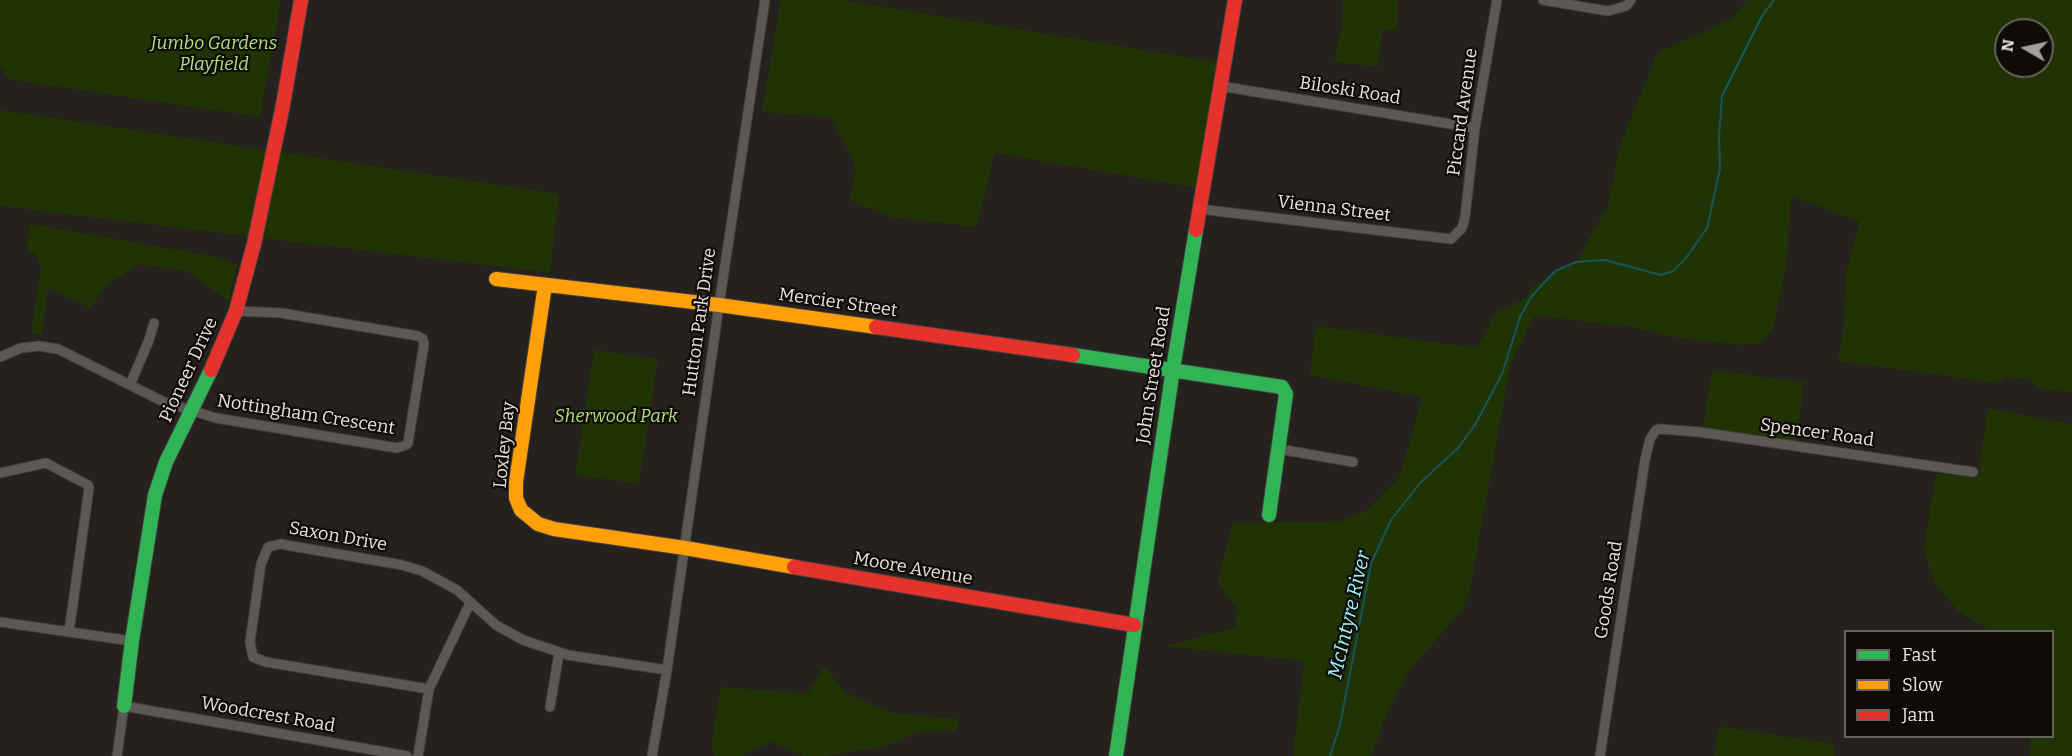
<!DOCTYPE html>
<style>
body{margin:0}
#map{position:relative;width:2072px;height:756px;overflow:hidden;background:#25211e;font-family:Bitter,serif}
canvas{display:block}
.legend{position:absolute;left:1844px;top:630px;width:210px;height:108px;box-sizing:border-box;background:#0e0b08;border:2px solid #66625e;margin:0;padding:8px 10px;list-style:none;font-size:18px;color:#e9e4e0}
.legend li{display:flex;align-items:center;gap:12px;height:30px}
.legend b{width:30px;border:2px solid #66625e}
.north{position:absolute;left:1994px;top:18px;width:60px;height:60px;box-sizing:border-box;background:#0e0b08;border:2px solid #66625e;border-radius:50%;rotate:279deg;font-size:16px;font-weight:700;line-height:24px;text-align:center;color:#e9e4e0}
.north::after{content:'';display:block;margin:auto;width:21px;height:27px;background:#a4a09c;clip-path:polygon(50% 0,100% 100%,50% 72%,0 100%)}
</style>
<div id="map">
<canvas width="2072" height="756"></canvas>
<ul class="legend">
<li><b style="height:8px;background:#30b455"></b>Fast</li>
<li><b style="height:8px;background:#ff9f0a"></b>Slow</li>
<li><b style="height:8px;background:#e5322d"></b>Jam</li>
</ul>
<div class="north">N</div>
</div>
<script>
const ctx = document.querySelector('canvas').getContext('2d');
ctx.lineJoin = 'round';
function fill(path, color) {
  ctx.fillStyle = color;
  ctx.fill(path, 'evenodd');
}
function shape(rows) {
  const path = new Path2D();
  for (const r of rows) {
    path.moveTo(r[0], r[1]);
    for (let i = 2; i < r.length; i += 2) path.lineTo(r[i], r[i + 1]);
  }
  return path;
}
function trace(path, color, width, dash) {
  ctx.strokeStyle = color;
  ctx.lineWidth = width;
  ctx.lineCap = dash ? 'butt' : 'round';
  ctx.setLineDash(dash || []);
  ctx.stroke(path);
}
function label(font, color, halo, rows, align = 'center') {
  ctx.font = font + ' Bitter,serif';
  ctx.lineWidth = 4.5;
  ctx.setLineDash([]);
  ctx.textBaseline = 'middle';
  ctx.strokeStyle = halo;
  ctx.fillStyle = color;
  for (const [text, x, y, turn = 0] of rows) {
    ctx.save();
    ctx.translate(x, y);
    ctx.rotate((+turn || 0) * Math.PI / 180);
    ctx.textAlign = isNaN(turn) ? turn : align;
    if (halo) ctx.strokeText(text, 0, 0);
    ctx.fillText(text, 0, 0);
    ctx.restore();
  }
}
fill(shape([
 [0,0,281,0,260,117,8,79,0,65],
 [781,0,841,0,1217,62,1198,188,995,153,977,227,890,217,850,200,856,168,832,117,762,112],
 [1343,0,1398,0,1397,29,1382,30,1378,67,1334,62,1343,22],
 [1747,0,2072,0,2072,393,2037,387,2028,379,2007,377,1996,383,1838,361,1844,325,1845,278,1859,222,1794,197,1790,205,1787,264,1772,331,1760,344,1739,345,1675,337,1627,326,1535,316,1511,362,1470,589,1463,609,1407,673,1388,711,1371,756,1293,756,1304,661,1165,646,1235,628,1237,609,1218,583,1233,523,1341,521,1365,512,1400,476,1422,397,1310,375,1316,326,1477,348,1495,313,1526,298,1531,288,1549,277,1555,271,1576,262,1608,205,1619,148,1657,53,1733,18],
 [2006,30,2042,30,2042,66,2006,66],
 [0,110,559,194,550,273,0,206],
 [30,224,212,256,237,264,229,301,188,272,139,264,106,286,91,308,48,288,42,334,31,335,41,267,37,256,27,249],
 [594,350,658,359,639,484,575,475],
 [1712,370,1804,382,1797,441,1703,428],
 [1988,408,2072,424,2072,756,2029,756,2031,737,2052,736,2052,632,1997,631,1987,629,1959,612,1934,582,1924,549,1936,473,1978,478],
 [824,666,846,693,892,713,958,719,957,731,917,732,885,747,824,756,803,756,772,742,742,756,714,756,711,747,721,687,808,693],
 [1718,726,1834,744,1835,756,1714,756]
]), '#203305');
trace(shape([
 [1330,756,1340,725,1371,564,1391,520,1420,483,1458,448,1475,425,1502,374,1520,317,1531,297,1555,271,1576,262,1605,260,1661,275,1673,271,1686,258,1707,228,1720,169,1719,136,1722,96,1762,16,1774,0]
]), '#165658', 2);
const street = shape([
 [1543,0,1608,11,1626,6,1631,0],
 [1220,86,1475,128],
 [1199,209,1451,239,1462,228,1465,217,1475,128,1497,0],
 [0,357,21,348,39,346,58,349,164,402,216,418,397,448,406,445,408,443,424,344,423,339,418,336,281,313,236,311],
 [130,385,149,340,154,323],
 [1279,449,1353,462],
 [0,473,46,463,88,485,89,488,69,632],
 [0,622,132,641],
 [429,689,266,662,253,657,250,642,261,564,268,547,280,544,402,565,422,571,457,590,496,625,523,640,568,655,667,670],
 [550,707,559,653],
 [117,756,124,706,407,756],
 [418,756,429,689,470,603],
 [652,756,667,670,719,305,765,0],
 [1600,756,1645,460,1650,439,1656,430,1661,429,1699,432,1973,472]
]);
const fast = shape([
 [1073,355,1282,387,1286,394,1269,515],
 [124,706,132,641,155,495,166,462,211,370],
 [1116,756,1173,369,1196,230]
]);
const slow = shape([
 [496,279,719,305,876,327],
 [545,285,516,482,516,498,521,510,538,524,554,529,685,548,794,567]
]);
const jam = shape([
 [1196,230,1235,0],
 [876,327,1073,355],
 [211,370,236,311,254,244,283,105,301,0],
 [794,567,1134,625]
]);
trace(street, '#423e3b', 11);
trace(fast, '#423e3b', 16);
trace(slow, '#423e3b', 16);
trace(jam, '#423e3b', 16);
trace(street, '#5c5855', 9);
trace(fast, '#30b455', 14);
trace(slow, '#ff9f0a', 14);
trace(jam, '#e5322d', 14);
label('italic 18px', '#b0e27f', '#0e0b08', [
 ["Jumbo Gardens",214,44],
 ["Playfield",214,65],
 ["Sherwood Park",616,417]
]);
label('18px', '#e9e4e0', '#0e0b08', [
 ["Biloski Road",1350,91,9],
 ["Piccard Avenue",1463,112,-82],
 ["Vienna Street",1334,209,7],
 ["Mercier Street",838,303,8],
 ["Hutton Park Drive",700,322,-82],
 ["Pioneer Drive",189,370,-65],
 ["John Street Road",1154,375,-81],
 ["Nottingham Crescent",306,415,9],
 ["Spencer Road",1817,433,8],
 ["Loxley Bay",505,445,-84],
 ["Saxon Drive",338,537,10],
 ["Moore Avenue",913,569,10],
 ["Goods Road",1609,590,-81],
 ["Woodcrest Road",268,715,10]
]);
label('italic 20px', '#9ff6fa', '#0e0b08', [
 ["McIntyre River",1350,615,-77]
]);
</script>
